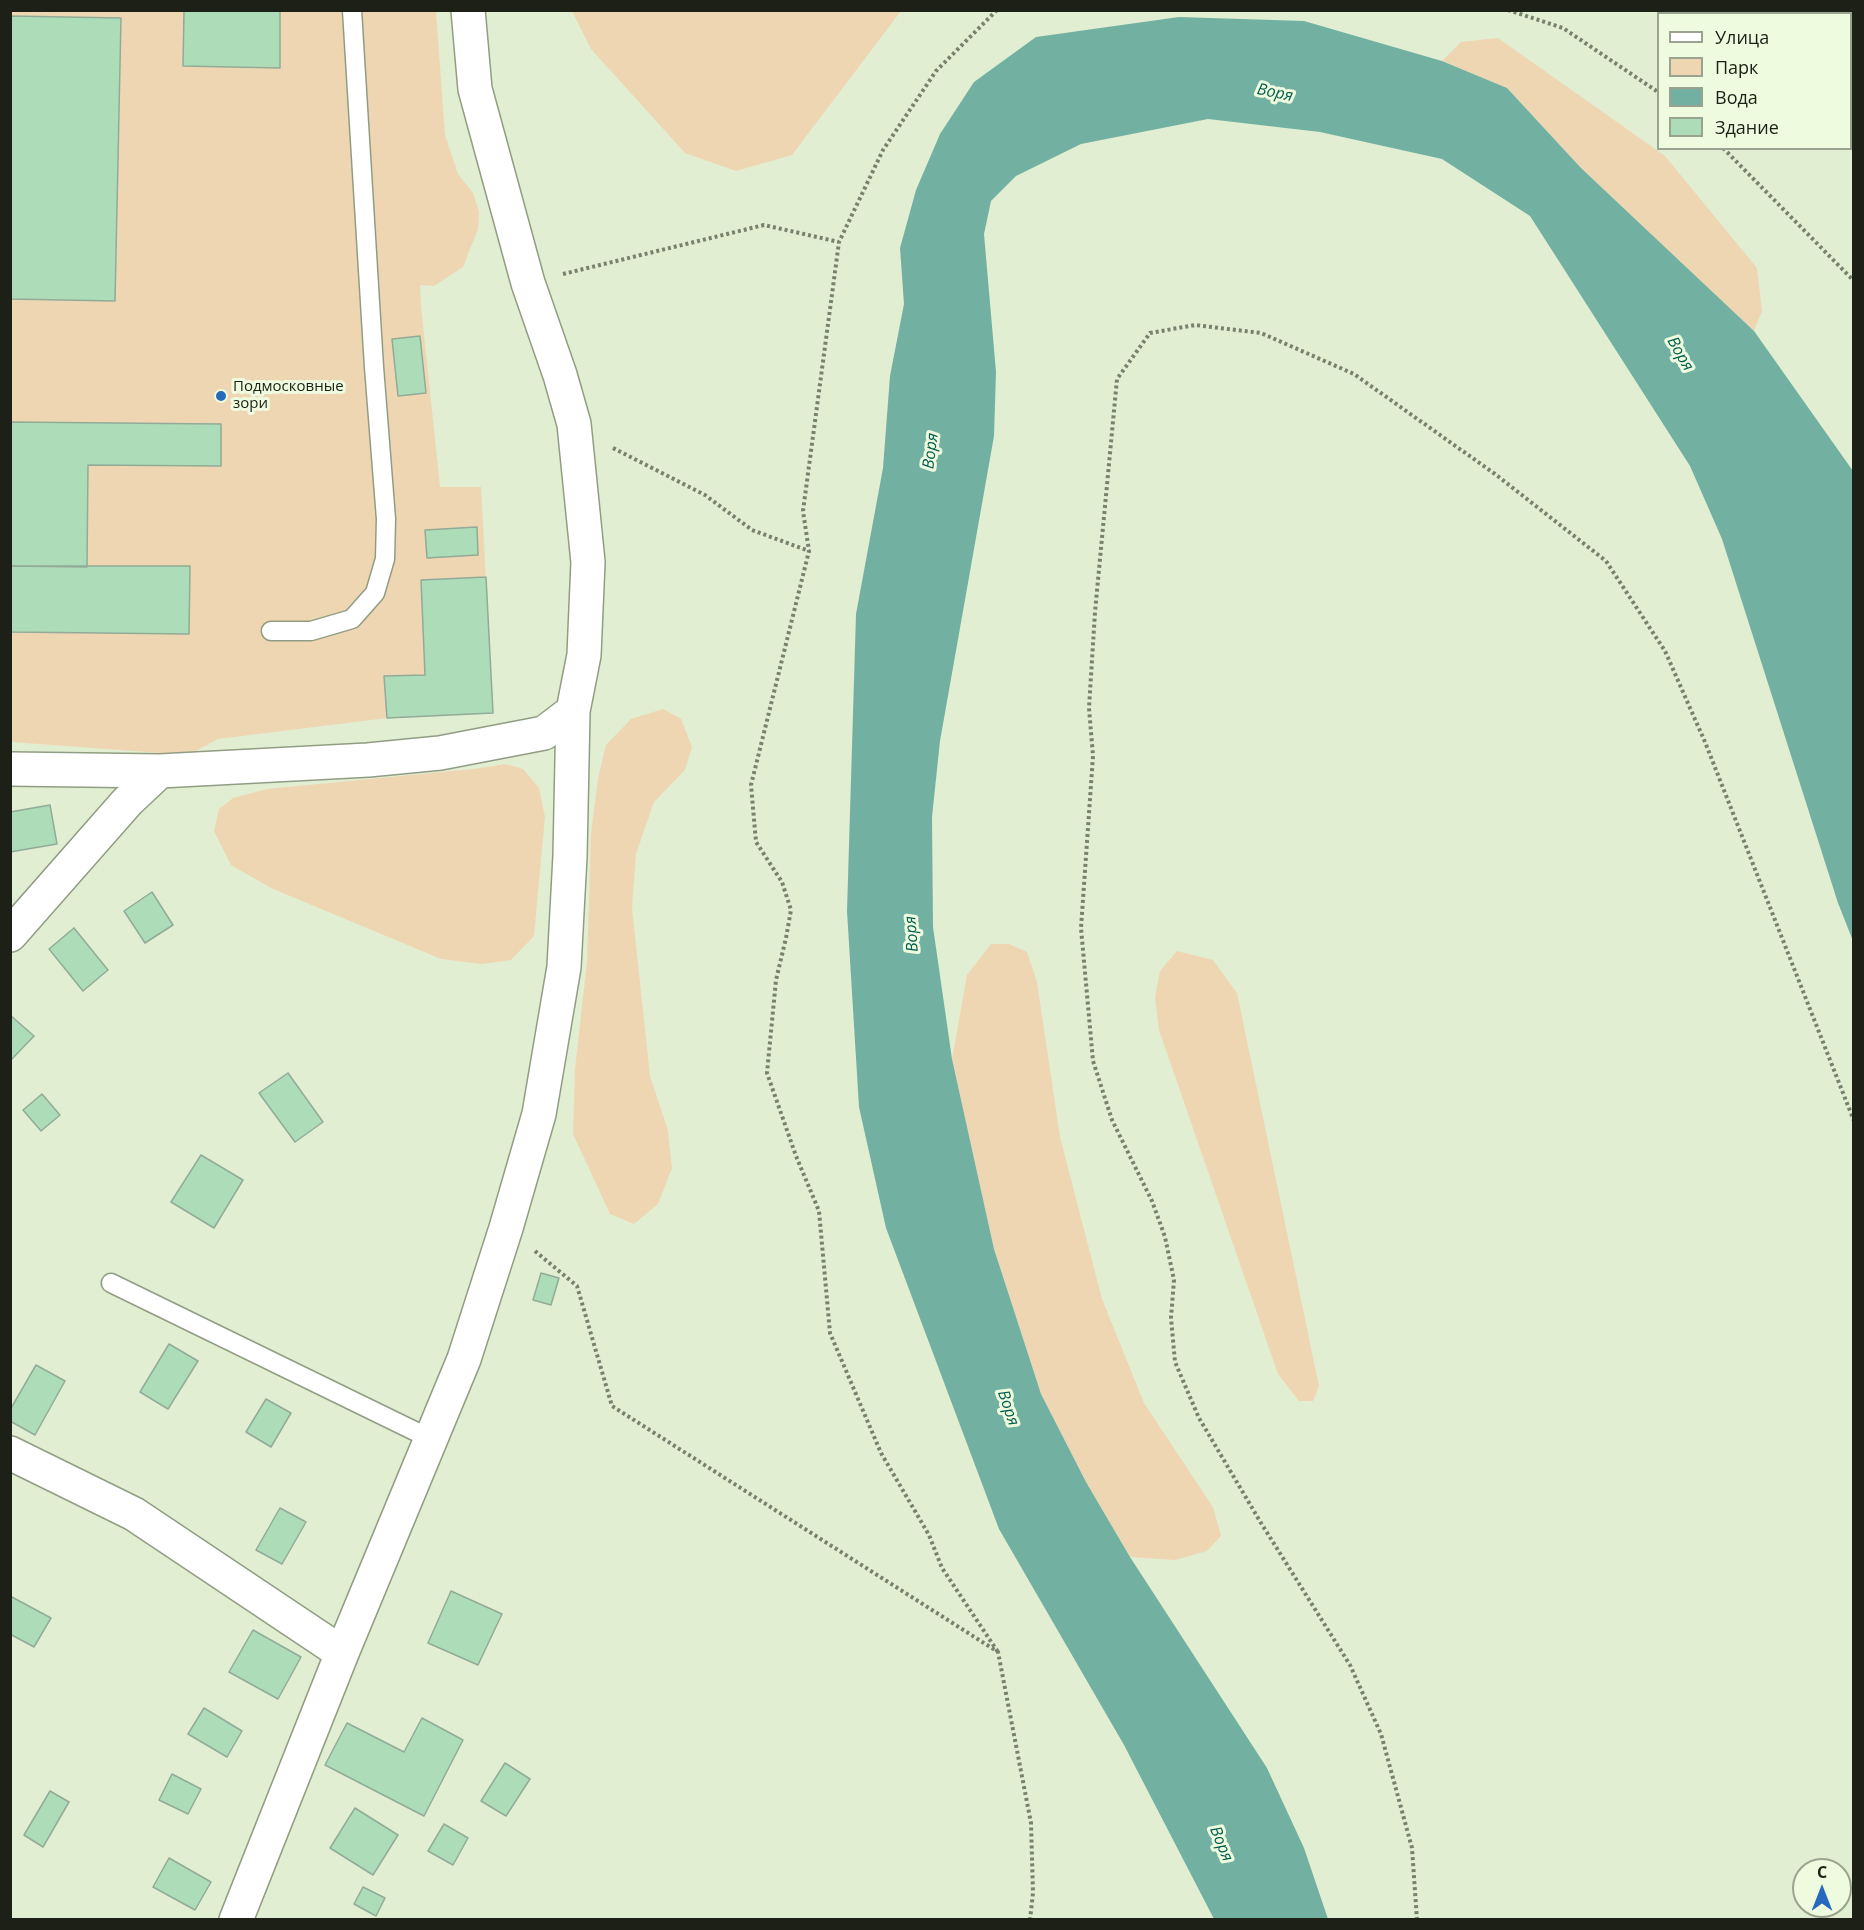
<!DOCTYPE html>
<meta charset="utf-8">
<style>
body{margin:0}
#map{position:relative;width:1864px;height:1930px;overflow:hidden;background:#e1eed2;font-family:"Open Sans",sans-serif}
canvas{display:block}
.frame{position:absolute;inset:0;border:12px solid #1c2016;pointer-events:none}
.legend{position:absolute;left:1657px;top:12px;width:195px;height:138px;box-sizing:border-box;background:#eefbdf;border:2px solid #9aa38f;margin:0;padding:8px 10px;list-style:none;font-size:18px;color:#1c2016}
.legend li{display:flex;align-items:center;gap:12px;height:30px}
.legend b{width:30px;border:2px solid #9aa38f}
.north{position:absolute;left:1792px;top:1858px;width:60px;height:60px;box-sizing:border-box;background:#eefbdf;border:2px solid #9aa38f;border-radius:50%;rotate:0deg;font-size:16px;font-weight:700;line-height:24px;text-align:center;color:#1c2016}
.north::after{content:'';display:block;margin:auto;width:21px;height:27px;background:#266abb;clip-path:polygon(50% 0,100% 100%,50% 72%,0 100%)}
</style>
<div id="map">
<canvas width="1864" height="1930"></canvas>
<div class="frame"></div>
<ul class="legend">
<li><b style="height:8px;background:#fff"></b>Улица</li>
<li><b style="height:16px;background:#efd6b2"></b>Парк</li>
<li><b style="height:16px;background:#72b1a2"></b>Вода</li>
<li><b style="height:16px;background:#addcb9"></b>Здание</li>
</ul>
<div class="north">С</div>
</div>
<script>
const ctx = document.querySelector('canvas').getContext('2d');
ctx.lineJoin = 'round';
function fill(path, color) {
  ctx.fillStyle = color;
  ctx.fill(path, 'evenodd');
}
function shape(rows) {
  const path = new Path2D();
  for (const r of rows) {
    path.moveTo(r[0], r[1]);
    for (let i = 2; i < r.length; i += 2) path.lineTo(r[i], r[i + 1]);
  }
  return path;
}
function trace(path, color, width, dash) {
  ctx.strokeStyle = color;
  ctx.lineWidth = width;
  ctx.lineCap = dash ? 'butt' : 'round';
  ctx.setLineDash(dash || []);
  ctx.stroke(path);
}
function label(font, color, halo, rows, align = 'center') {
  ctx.font = font + ' "Open Sans",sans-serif';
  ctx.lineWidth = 6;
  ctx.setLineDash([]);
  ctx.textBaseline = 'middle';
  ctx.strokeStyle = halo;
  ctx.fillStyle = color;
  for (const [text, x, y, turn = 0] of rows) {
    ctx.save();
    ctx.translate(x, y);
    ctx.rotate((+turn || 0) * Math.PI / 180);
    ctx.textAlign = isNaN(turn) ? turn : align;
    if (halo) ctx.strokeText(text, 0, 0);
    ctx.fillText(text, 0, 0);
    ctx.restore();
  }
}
fill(shape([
 [10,11,436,11,445,135,458,174,473,193,479,212,478,229,463,267,434,286,420,285,421,306,440,487,481,487,493,713,387,718,218,739,188,755,11,742],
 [572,11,901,11,792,155,736,171,685,153,591,49],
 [1498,38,1665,156,1757,268,1762,311,1754,331,1581,168,1507,88,1442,61,1461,42],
 [663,709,681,719,692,747,685,770,654,802,636,854,632,908,650,1076,668,1131,672,1168,658,1204,634,1224,610,1214,573,1134,575,1069,587,962,591,834,598,779,606,745,631,719],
 [506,764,523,769,539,788,545,817,534,936,511,960,482,964,441,959,271,888,231,865,214,831,219,809,233,798,267,789,473,769],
 [991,944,1009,944,1027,952,1037,982,1060,1137,1102,1299,1144,1403,1213,1507,1221,1536,1207,1551,1175,1560,1130,1557,1086,1482,1041,1394,994,1249,952,1059,967,975],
 [1177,951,1213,960,1237,993,1319,1386,1313,1401,1299,1401,1278,1374,1159,1030,1155,997,1160,971]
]), '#efd6b2');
fill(shape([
 [1179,17,1304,21,1442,61,1507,88,1581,168,1754,331,1853,471,1853,941,1838,903,1722,539,1690,466,1530,216,1442,159,1320,132,1208,119,1081,144,1016,176,991,201,984,234,996,372,994,436,940,741,932,817,933,927,952,1059,994,1249,1041,1394,1086,1482,1130,1557,1267,1768,1304,1848,1328,1919,1214,1919,1124,1745,999,1529,886,1228,859,1107,847,911,856,614,883,468,890,376,904,304,900,248,916,190,940,134,974,82,1036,37]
]), '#72b1a2');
const building = shape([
 [184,10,280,10,280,68,183,66,184,10],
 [10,16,121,18,115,301,10,299,10,16],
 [420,336,426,393,398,396,392,339,420,336],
 [10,422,221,424,221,466,88,465,87,567,10,566,10,422],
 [477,527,478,555,427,558,425,530,477,527],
 [10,566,190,566,189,634,10,632,10,566],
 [486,577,493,713,387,718,384,676,425,675,421,580,486,577],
 [50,805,57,844,10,852,10,812,50,805],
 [152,892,173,925,145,943,124,911,152,892],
 [74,928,108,970,83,991,49,949,74,928],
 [10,1015,34,1036,10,1061,10,1015],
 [288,1073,323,1122,295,1142,259,1093,288,1073],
 [42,1094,60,1115,41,1131,23,1110,42,1094],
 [201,1155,243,1180,214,1228,171,1202,201,1155],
 [541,1273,559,1278,551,1305,533,1300,541,1273],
 [169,1344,198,1361,168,1409,140,1392,169,1344],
 [36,1365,65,1381,35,1435,10,1421,10,1410,36,1365],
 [266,1399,291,1413,271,1447,246,1432,266,1399],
 [280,1508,306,1522,282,1564,256,1550,280,1508],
 [451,1591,502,1614,478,1665,428,1643,451,1591],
 [10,1596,51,1618,34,1647,10,1634,10,1596],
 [253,1630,301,1657,278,1699,229,1672,253,1630],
 [204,1708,242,1731,227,1757,188,1734,204,1708],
 [422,1718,463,1740,424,1816,325,1765,347,1723,404,1752,422,1718],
 [505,1763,530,1779,506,1816,481,1801,505,1763],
 [172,1774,201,1789,188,1814,159,1800,172,1774],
 [50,1791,69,1802,43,1847,24,1835,50,1791],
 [355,1808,398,1835,373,1875,330,1848,355,1808],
 [444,1824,468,1838,453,1865,428,1851,444,1824],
 [169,1858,211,1882,195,1910,153,1887,169,1858],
 [363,1887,385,1898,376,1916,354,1904,363,1887]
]);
fill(building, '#addcb9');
trace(building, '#91ab98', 1.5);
const service = shape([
 [271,631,311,631,352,619,375,593,385,559,386,519,374,367,352,10],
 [111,1283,431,1439]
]);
const minor = shape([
 [10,769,160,771,368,760,440,753,544,733,573,711,584,655,588,562,574,424,560,375,528,283,475,89,468,10],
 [10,935,127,802,160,771],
 [10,1453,134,1514,342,1653],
 [236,1920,342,1653,464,1359,506,1228,539,1114,564,967,570,856,573,711]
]);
trace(service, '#919d83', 21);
trace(minor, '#919d83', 36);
trace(shape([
 [997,10,936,71,883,150,839,242,803,511,809,551,751,785,756,842,782,882,791,910,786,938,776,980,767,1073,796,1156,819,1211,830,1333,881,1453,929,1535,942,1568,998,1652],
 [1508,10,1563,28,1658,92],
 [1723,148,1854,281],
 [563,274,764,225,839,242],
 [613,448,705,495,752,530,809,551],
 [535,1251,577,1286,612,1406,998,1652,1031,1823,1033,1893,1030,1920],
 [1417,1920,1412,1848,1381,1734,1350,1665,1261,1523,1199,1418,1175,1362,1171,1318,1174,1280,1165,1237,1152,1201,1112,1120,1093,1061,1081,928,1093,756,1089,708,1095,612,1117,379,1150,333,1195,325,1261,333,1354,374,1495,474,1606,561,1665,651,1705,742,1854,1121]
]), '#78806e', 4, [3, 3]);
trace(service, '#fff', 18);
trace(minor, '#fff', 33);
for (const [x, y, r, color] of [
 [221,396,6,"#266abb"]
]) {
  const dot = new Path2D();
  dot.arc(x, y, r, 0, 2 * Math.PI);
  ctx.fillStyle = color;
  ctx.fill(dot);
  trace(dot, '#eefbdf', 2);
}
label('15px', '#1c2016', '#eefbdf', [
 ["Подмосковные",233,387],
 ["зори",233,404]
], 'left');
label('italic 16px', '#005c4f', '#eefbdf', [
 ["Воря",1275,93,12],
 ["Воря",1680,354,60],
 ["Воря",931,451,-83],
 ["Воря",912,934,-94],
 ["Воря",1008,1408,71],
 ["Воря",1221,1844,67]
]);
</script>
